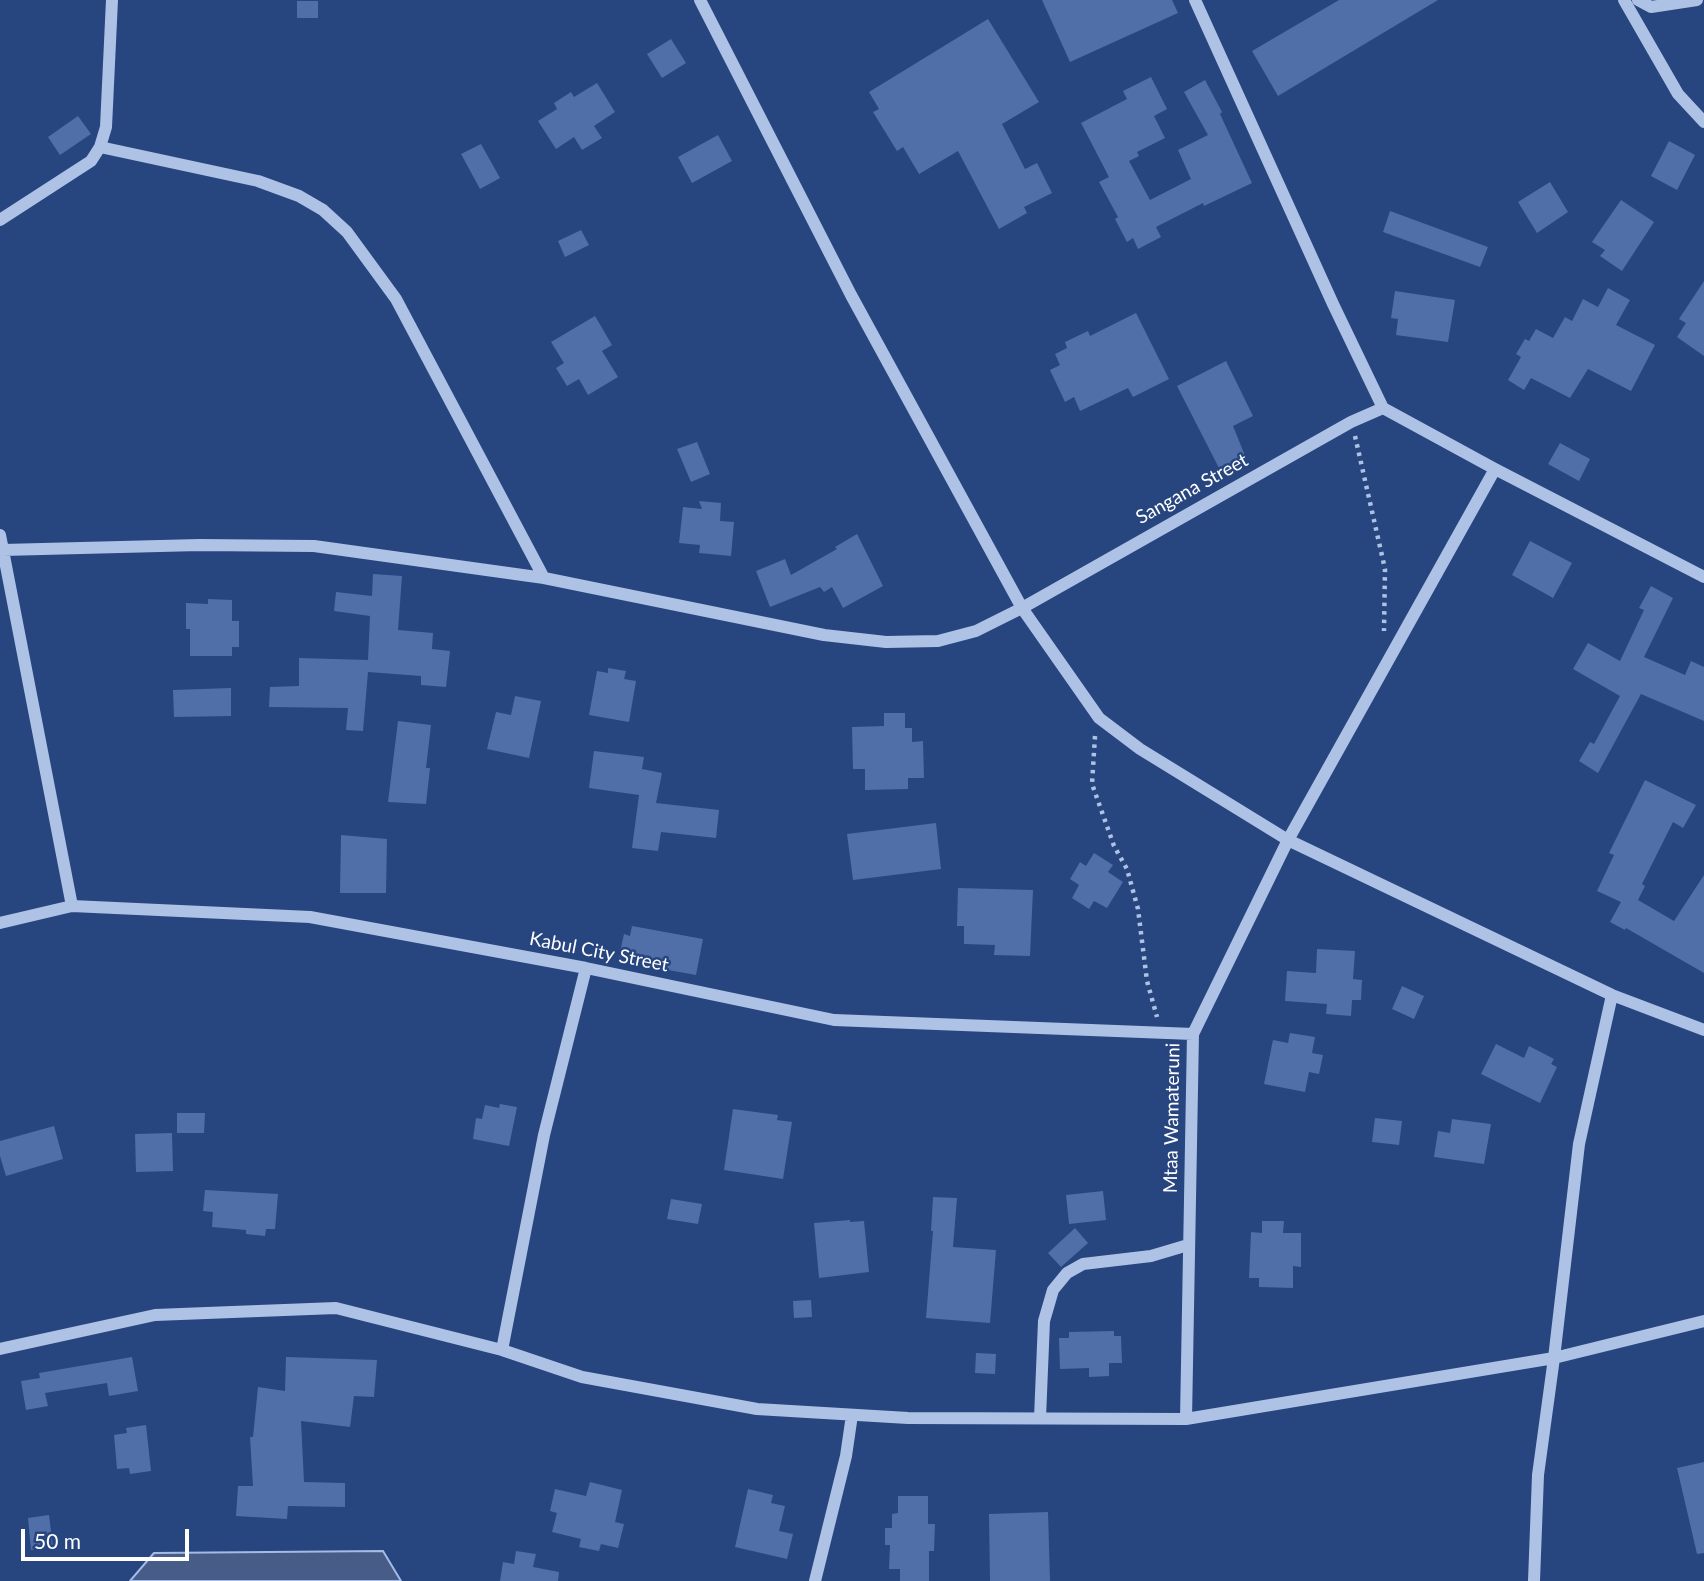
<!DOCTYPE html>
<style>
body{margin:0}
#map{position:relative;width:1704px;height:1581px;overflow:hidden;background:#27457f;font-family:Lato,sans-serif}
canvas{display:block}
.scale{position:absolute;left:21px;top:1529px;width:168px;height:32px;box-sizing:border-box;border:4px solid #fff;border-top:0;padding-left:9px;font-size:21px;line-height:24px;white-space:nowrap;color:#fff;-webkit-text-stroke:5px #27457f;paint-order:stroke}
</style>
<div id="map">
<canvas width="1704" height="1581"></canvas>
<div class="scale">50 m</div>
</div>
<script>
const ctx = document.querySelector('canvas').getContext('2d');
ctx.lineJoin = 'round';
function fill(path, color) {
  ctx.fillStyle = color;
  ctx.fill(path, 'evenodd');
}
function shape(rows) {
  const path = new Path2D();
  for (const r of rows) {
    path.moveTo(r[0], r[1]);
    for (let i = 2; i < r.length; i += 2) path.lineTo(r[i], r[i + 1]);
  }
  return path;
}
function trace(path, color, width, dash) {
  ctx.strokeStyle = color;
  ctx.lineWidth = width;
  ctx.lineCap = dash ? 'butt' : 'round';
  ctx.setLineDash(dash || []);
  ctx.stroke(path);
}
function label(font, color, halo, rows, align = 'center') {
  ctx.font = font + ' Lato,sans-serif';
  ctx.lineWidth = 5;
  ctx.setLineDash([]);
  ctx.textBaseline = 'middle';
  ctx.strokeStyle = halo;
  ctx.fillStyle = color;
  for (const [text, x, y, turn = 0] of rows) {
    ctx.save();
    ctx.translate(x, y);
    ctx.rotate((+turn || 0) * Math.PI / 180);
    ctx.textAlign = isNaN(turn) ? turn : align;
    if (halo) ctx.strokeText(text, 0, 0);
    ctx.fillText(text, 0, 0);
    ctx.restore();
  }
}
const water = shape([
 [383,1551,401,1581,130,1581,154,1553,383,1551]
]);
fill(water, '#475d87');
trace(water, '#a3bbe6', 2);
fill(shape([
 [1042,0,1172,0,1178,13,1070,62],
 [1339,0,1438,0,1278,96,1252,51],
 [297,1,318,1,318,18,297,18],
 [988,19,1039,102,1002,124,1025,169,1037,163,1052,193,1024,207,1027,213,999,229,958,151,919,174,903,147,897,151,873,112,879,109,869,92],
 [671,39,686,63,662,78,647,54],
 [1151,77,1167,109,1154,116,1165,138,1137,152,1139,156,1129,161,1150,200,1191,179,1178,150,1208,135,1184,92,1205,80,1222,112,1220,114,1252,183,1204,206,1203,203,1156,227,1161,237,1138,249,1133,238,1127,242,1115,219,1118,217,1099,182,1109,177,1081,123,1127,99,1123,91],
 [597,83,615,112,594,126,602,138,582,150,574,137,556,149,538,121,557,109,554,103,571,92,574,97],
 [78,116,91,134,60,155,48,137],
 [718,135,732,161,692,183,678,157],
 [1669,141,1695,155,1677,190,1651,176],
 [481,144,500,178,480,189,461,154],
 [1550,182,1568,212,1537,233,1518,202],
 [1621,200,1654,222,1622,271,1600,256,1605,250,1592,242],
 [1390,211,1488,247,1480,267,1383,232],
 [581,230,589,245,565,257,558,241],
 [1704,281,1704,356,1677,337,1686,323,1679,319],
 [1608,288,1630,300,1616,325,1655,345,1631,391,1588,369,1570,398,1531,378,1524,390,1508,380,1521,357,1516,354,1525,339,1529,341,1536,329,1553,338,1565,317,1572,321,1583,299,1598,307],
 [1395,291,1455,300,1448,342,1396,335,1398,319,1391,318],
 [1136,313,1169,379,1133,397,1128,388,1080,411,1074,397,1065,402,1050,370,1060,365,1055,354,1067,348,1065,342,1088,331,1090,336],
 [595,316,612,345,602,351,618,377,588,395,579,379,567,386,556,368,564,363,551,342],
 [1226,361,1253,416,1233,426,1246,458,1220,470,1177,386],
 [697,442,710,474,691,482,677,449],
 [1560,443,1590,459,1579,481,1548,464],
 [699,501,721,503,720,521,734,522,731,556,699,553,700,545,679,543,683,507,702,509],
 [857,534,883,586,843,608,832,587,824,592,820,587,770,607,756,571,785,559,791,575,837,549,835,547],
 [1530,541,1572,563,1553,598,1512,575],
 [373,574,402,576,398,630,433,633,432,649,450,651,446,687,421,685,421,676,368,672,363,731,346,730,348,708,269,707,270,687,299,686,299,658,368,660,370,616,334,611,336,592,372,596],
 [1651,586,1673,598,1644,657,1685,675,1691,661,1704,667,1704,721,1641,694,1598,773,1579,761,1590,742,1594,744,1620,696,1573,669,1588,643,1620,661,1644,610,1639,608],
 [208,599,232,600,232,621,239,621,239,647,232,647,232,656,190,656,190,629,186,629,186,603,208,604],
 [608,668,626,671,624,679,636,681,629,722,589,715,597,671,608,673],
 [231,688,231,716,174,717,173,690],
 [515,696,541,701,529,758,487,749,496,712,511,715],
 [884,713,905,713,905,728,912,728,912,742,923,741,924,778,908,778,908,789,865,790,865,769,853,769,852,727,884,726],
 [398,721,431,725,426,768,430,768,426,804,388,802],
 [594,751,644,757,642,769,662,773,656,803,719,810,716,838,661,832,658,851,632,848,639,795,589,788],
 [1645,780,1696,805,1683,828,1673,822,1642,884,1645,886,1638,900,1674,921,1704,875,1704,973,1626,928,1625,930,1610,922,1621,902,1597,891,1614,855,1609,853],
 [936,823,941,869,853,880,847,834],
 [341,835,387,839,386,893,340,893],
 [1094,853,1113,865,1108,872,1123,882,1107,908,1094,901,1089,909,1072,898,1079,885,1070,879,1080,862,1086,866],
 [958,888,1033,890,1030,956,994,955,995,945,964,944,964,926,957,926],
 [632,926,703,939,696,975,618,961,624,934,630,936],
 [1317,949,1355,951,1353,979,1362,980,1361,1000,1352,1000,1351,1016,1326,1014,1327,1004,1285,1001,1287,971,1316,973],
 [1402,986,1424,996,1414,1019,1392,1009],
 [1290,1033,1315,1037,1312,1053,1323,1055,1319,1074,1309,1072,1305,1092,1264,1084,1273,1040,1288,1043],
 [1496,1044,1524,1058,1529,1046,1554,1059,1551,1064,1557,1067,1540,1103,1481,1074],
 [500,1104,517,1107,509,1146,473,1139,476,1118,482,1119,485,1105,499,1108],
 [733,1109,778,1115,777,1120,792,1122,783,1179,724,1170],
 [177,1113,205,1113,204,1133,177,1133],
 [1375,1118,1402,1121,1399,1145,1372,1142],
 [1452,1119,1491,1124,1484,1164,1434,1157,1438,1131,1450,1133],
 [54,1126,63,1159,6,1176,0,1156,0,1141],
 [172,1133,173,1171,136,1172,135,1134],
 [205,1190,278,1194,275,1229,266,1229,265,1236,246,1234,246,1230,212,1227,213,1212,203,1211],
 [1103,1191,1106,1220,1069,1224,1066,1195],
 [933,1197,957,1198,953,1247,996,1250,990,1323,926,1318,933,1231,931,1231],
 [671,1199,702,1204,698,1224,667,1219],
 [850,1220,850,1222,864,1221,869,1272,819,1278,814,1223],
 [1262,1221,1284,1221,1283,1233,1301,1233,1301,1267,1293,1266,1293,1288,1259,1287,1259,1278,1249,1278,1251,1232,1262,1233],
 [1075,1228,1088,1243,1061,1267,1048,1253],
 [811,1300,812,1317,794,1318,793,1301],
 [1114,1331,1114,1336,1121,1336,1122,1363,1109,1363,1109,1376,1089,1377,1089,1368,1060,1369,1059,1338,1069,1338,1069,1332],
 [976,1353,996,1354,995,1374,975,1373],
 [132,1357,138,1391,109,1396,107,1383,45,1393,48,1406,26,1410,21,1381,40,1378,39,1373],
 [286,1357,377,1360,374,1397,354,1396,350,1427,301,1421,304,1482,345,1483,345,1507,288,1506,287,1519,236,1516,238,1486,253,1486,250,1437,253,1437,258,1387,285,1391],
 [146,1425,151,1471,130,1474,129,1468,117,1469,114,1435,127,1433,126,1428],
 [1704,1462,1704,1553,1697,1554,1677,1468],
 [590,1482,622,1490,615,1522,624,1524,618,1548,601,1544,599,1551,579,1547,581,1539,552,1532,557,1513,550,1511,555,1489,586,1496],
 [748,1489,773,1495,771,1503,785,1506,779,1531,793,1534,787,1559,735,1547],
 [898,1496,928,1496,928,1524,935,1524,934,1551,929,1551,929,1581,900,1581,900,1569,889,1569,890,1545,885,1545,885,1528,892,1528,892,1514,898,1513],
 [1048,1512,1050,1581,990,1581,989,1514],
 [49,1515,53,1547,31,1550,28,1518],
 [516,1551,536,1554,533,1567,559,1572,558,1581,500,1581,503,1562,514,1564]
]), '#506fa8');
trace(shape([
 [1355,436,1385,569,1384,631],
 [1095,736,1092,784,1114,846,1127,869,1138,909,1147,981,1157,1017]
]), '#aec2e5', 4.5, [3.5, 5]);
trace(shape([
 [700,0,851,295,1022,608,1099,718,1140,749,1288,840,1612,995,1704,1030],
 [1195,0,1333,304,1383,408,1495,469,1704,577],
 [1624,0,1678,94,1704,122],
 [1638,0,1651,7,1697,0],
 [100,147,258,181,299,196,323,210,347,232,396,299,544,578],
 [0,220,91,161,100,147,106,127,112,0],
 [0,535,72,906],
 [3,550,199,545,314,546,544,578,824,635,886,642,938,641,976,631,1022,608,1351,422,1383,408],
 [0,923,72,906,310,917,586,968,834,1020,1193,1034],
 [0,1349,155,1315,336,1308,502,1350,582,1377,757,1409,908,1418,1186,1419,1554,1358,1704,1321],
 [502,1350,544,1135,586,968],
 [1040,1418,1044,1321,1053,1290,1067,1273,1083,1264,1151,1256,1188,1245],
 [1186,1419,1193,1034,1288,840,1495,469],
 [815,1581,846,1456,852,1415],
 [1534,1581,1538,1475,1554,1358,1579,1144,1612,995]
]), '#aec2e5', 12);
label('19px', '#fff', '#27457f', [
 ["Sangana Street",1192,489,-29],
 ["Kabul City Street",599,952,11],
 ["Mtaa Wamateruni",1172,1118,-89]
]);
</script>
